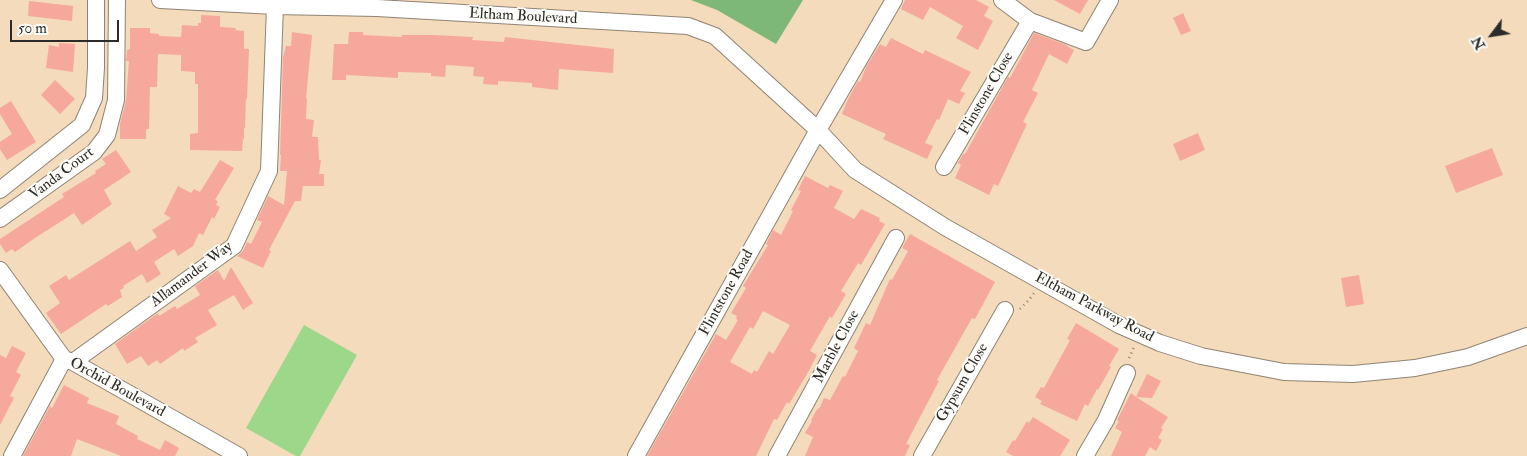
<!DOCTYPE html>
<style>
body{margin:0}
#map{position:relative;width:1527px;height:456px;overflow:hidden;background:#f3dbbc;font-family:"IM FELL Double Pica",serif}
canvas{display:block}
.north{position:absolute;left:1467px;top:10px;width:50px;height:50px;-webkit-text-stroke:4px #fdfcf7;paint-order:stroke;rotate:239deg;font-size:14px;font-weight:700;line-height:20px;text-align:center;color:#2b2b2b}
.north::after{content:'';display:block;margin:auto;width:18px;height:22px;background:#2b2b2b;clip-path:polygon(50% 0,100% 100%,50% 72%,0 100%)}
.scale{position:absolute;left:10px;top:20px;width:109px;height:22px;box-sizing:border-box;border:2px solid #2b2b2b;border-top:0;padding-left:6px;font-size:15px;line-height:18px;white-space:nowrap;color:#2b2b2b;-webkit-text-stroke:4px #fdfcf7;paint-order:stroke}
</style>
<div id="map">
<canvas width="1527" height="456"></canvas>
<div class="north">N</div>
<div class="scale">50 m</div>
</div>
<script>
const ctx = document.querySelector('canvas').getContext('2d');
ctx.lineJoin = 'round';
function fill(path, color) {
  ctx.fillStyle = color;
  ctx.fill(path, 'evenodd');
}
function shape(rows) {
  const path = new Path2D();
  for (const r of rows) {
    path.moveTo(r[0], r[1]);
    for (let i = 2; i < r.length; i += 2) path.lineTo(r[i], r[i + 1]);
  }
  return path;
}
function trace(path, color, width, dash) {
  ctx.strokeStyle = color;
  ctx.lineWidth = width;
  ctx.lineCap = dash ? 'butt' : 'round';
  ctx.setLineDash(dash || []);
  ctx.stroke(path);
}
function label(font, color, halo, rows, align = 'center') {
  ctx.font = font + ' "IM FELL Double Pica",serif';
  ctx.lineWidth = 4;
  ctx.setLineDash([]);
  ctx.textBaseline = 'middle';
  ctx.strokeStyle = halo;
  ctx.fillStyle = color;
  for (const [text, x, y, turn = 0] of rows) {
    ctx.save();
    ctx.translate(x, y);
    ctx.rotate((+turn || 0) * Math.PI / 180);
    ctx.textAlign = isNaN(turn) ? turn : align;
    if (halo) ctx.strokeText(text, 0, 0);
    ctx.fillText(text, 0, 0);
    ctx.restore();
  }
}
fill(shape([
 [304,325,357,355,300,456,296,456,246,428]
]), '#9dd78a');
fill(shape([
 [691,0,803,0,776,44,717,10]
]), '#7eb876');
fill(shape([
 [905,0,976,0,989,7,984,16,993,21,978,50,956,38,963,26,930,7,923,20,901,9],
 [1054,0,1088,0,1080,14],
 [29,1,73,6,72,21,28,16],
 [1183,13,1191,31,1181,35,1173,18],
 [201,15,220,16,220,27,236,28,235,30,244,31,244,49,249,49,247,99,246,98,245,128,244,128,244,139,243,139,242,151,190,150,190,134,198,133,198,84,195,84,195,72,181,71,181,55,158,54,157,87,150,87,149,129,146,129,146,139,120,139,120,124,126,100,129,61,126,61,127,50,130,49,130,28,150,28,150,33,159,34,159,36,181,37,182,25,198,26,198,23,201,23],
 [292,32,312,35,306,98,307,98,306,119,314,120,312,137,318,137,319,160,321,160,319,174,324,174,324,186,303,186,301,201,295,201,269,250,271,251,263,268,237,256,243,251,247,242,251,244,262,222,257,220,268,196,284,205,287,171,280,171,281,155,280,155,283,57,286,46,291,46],
 [349,32,363,32,363,35,402,37,402,35,434,35,473,37,472,40,504,42,505,37,614,49,613,73,559,69,558,90,532,87,532,83,498,81,498,85,483,84,484,77,473,76,474,67,446,65,445,77,431,76,431,73,398,72,398,78,346,75,346,80,332,80,334,44,348,44],
 [1034,33,1064,44,1074,50,1067,64,1049,54,1032,90,1038,93,1023,122,1027,124,998,186,994,184,989,195,955,178,961,165,958,163,963,154,965,154,1008,77,1010,78],
 [891,38,923,54,925,50,971,72,960,91,965,93,959,104,948,99,939,120,937,119,925,143,933,146,927,159,883,139,886,134,842,114,848,99,858,81,860,82,867,65,880,44,886,47],
 [59,43,75,44,73,72,46,68,49,45,59,47],
 [55,80,75,99,60,114,41,95],
 [11,101,36,142,7,160,0,149,0,142,12,134,0,114,0,108],
 [1198,133,1205,150,1180,161,1173,144],
 [1492,148,1503,175,1456,193,1445,166],
 [116,150,131,172,104,190,112,204,82,225,74,213,35,238,15,252,12,249,6,253,0,244,0,239,64,197,62,194,96,173,95,171,106,164,102,159],
 [220,160,234,168,215,200,218,201,216,205,220,207,214,219,212,217,203,235,199,233,193,246,178,256,174,249,154,262,161,274,147,283,142,274,123,286,124,288,120,290,122,297,108,306,106,304,61,334,46,313,60,303,49,286,66,275,69,280,130,241,136,251,157,237,152,230,171,218,164,214,178,186,191,193,194,189,200,192],
 [805,176,828,188,830,185,843,191,834,208,854,219,861,209,880,218,879,221,885,224,861,265,858,263,841,291,846,294,832,318,830,316,810,351,817,355,807,374,789,404,787,402,777,420,774,419,756,456,647,456,716,334,726,340,738,320,736,319,737,316,731,313,746,288,743,286,768,245,766,244,773,230,781,235,793,211,791,210,801,191,798,190],
 [763,311,790,325,773,354,769,351,757,372,754,370,752,374,730,362,750,327,753,329],
 [910,234,995,282,975,319,972,318,937,380,939,381,906,444,910,445,905,456,805,456,813,437,805,433,812,421,811,420,818,408,819,409,824,398,830,400,843,376,845,377,858,351,854,348,866,323,870,325,890,279,892,280,908,251,902,248],
 [231,267,253,303,243,310,234,295,208,310,217,325,195,338,198,342,184,351,183,348,160,364,157,360,148,366,141,356,127,364,115,344,158,313,159,316,175,306,177,309,200,295,195,286,218,270,224,281],
 [1359,275,1364,304,1346,307,1341,278],
 [1076,323,1119,349,1109,366,1111,367,1098,390,1097,389,1088,406,1085,404,1077,421,1040,404,1042,401,1035,397,1041,387,1044,388,1070,340,1067,339],
 [12,346,26,353,16,372,21,375,10,396,14,398,0,425,0,355,6,358],
 [1147,374,1161,381,1152,398,1136,397,1168,417,1161,428,1163,429,1158,438,1162,440,1156,451,1150,447,1145,456,1111,456,1122,432,1115,428,1119,421,1117,420,1131,393,1136,397],
 [64,385,89,398,87,403,119,416,116,424,138,436,137,439,160,450,165,440,179,448,175,456,121,456,77,439,71,456,23,456,50,406,52,408],
 [1033,417,1070,440,1060,456,1013,456,1006,452,1013,440,1015,441,1027,421,1029,423]
]), '#f7a89c');
const minor = shape([
 [160,0,275,6,377,8,688,26,715,36,818,130,855,170,945,227,1119,325,1160,343,1201,356,1284,372,1353,374,1415,368,1468,357,1527,336],
 [1002,0,1030,21,1086,42,1110,0],
 [944,167,1030,21],
 [0,190,82,125,94,98,96,68,96,0],
 [0,219,94,152,107,135,116,100,117,0],
 [0,270,64,359,73,362,239,456],
 [73,362,234,246,269,171,275,6],
 [12,456,64,359],
 [636,456,818,130,894,0],
 [777,456,896,238],
 [922,456,1005,310],
 [1085,456,1106,420,1127,373]
]);
trace(minor, '#8f8374', 18);
trace(shape([
 [1020,309,1029,300,1034,293],
 [1129,358,1134,347]
]), '#8f8374', 2.5, [1, 4]);
trace(minor, '#fff', 16);
label('15px', '#2b2b2b', '#fdfcf7', [
 ["Eltham Boulevard",523,17,3],
 ["Flinstone Close",987,94,-60],
 ["Vanda Court",62,174,-37],
 ["Allamander Way",192,275,-37],
 ["Flintstone Road",727,293,-61],
 ["Eltham Parkway Road",1094,308,28],
 ["Marble Close",837,347,-62],
 ["Gypsum Close",963,383,-60],
 ["Orchid Boulevard",117,388,29]
]);
</script>
